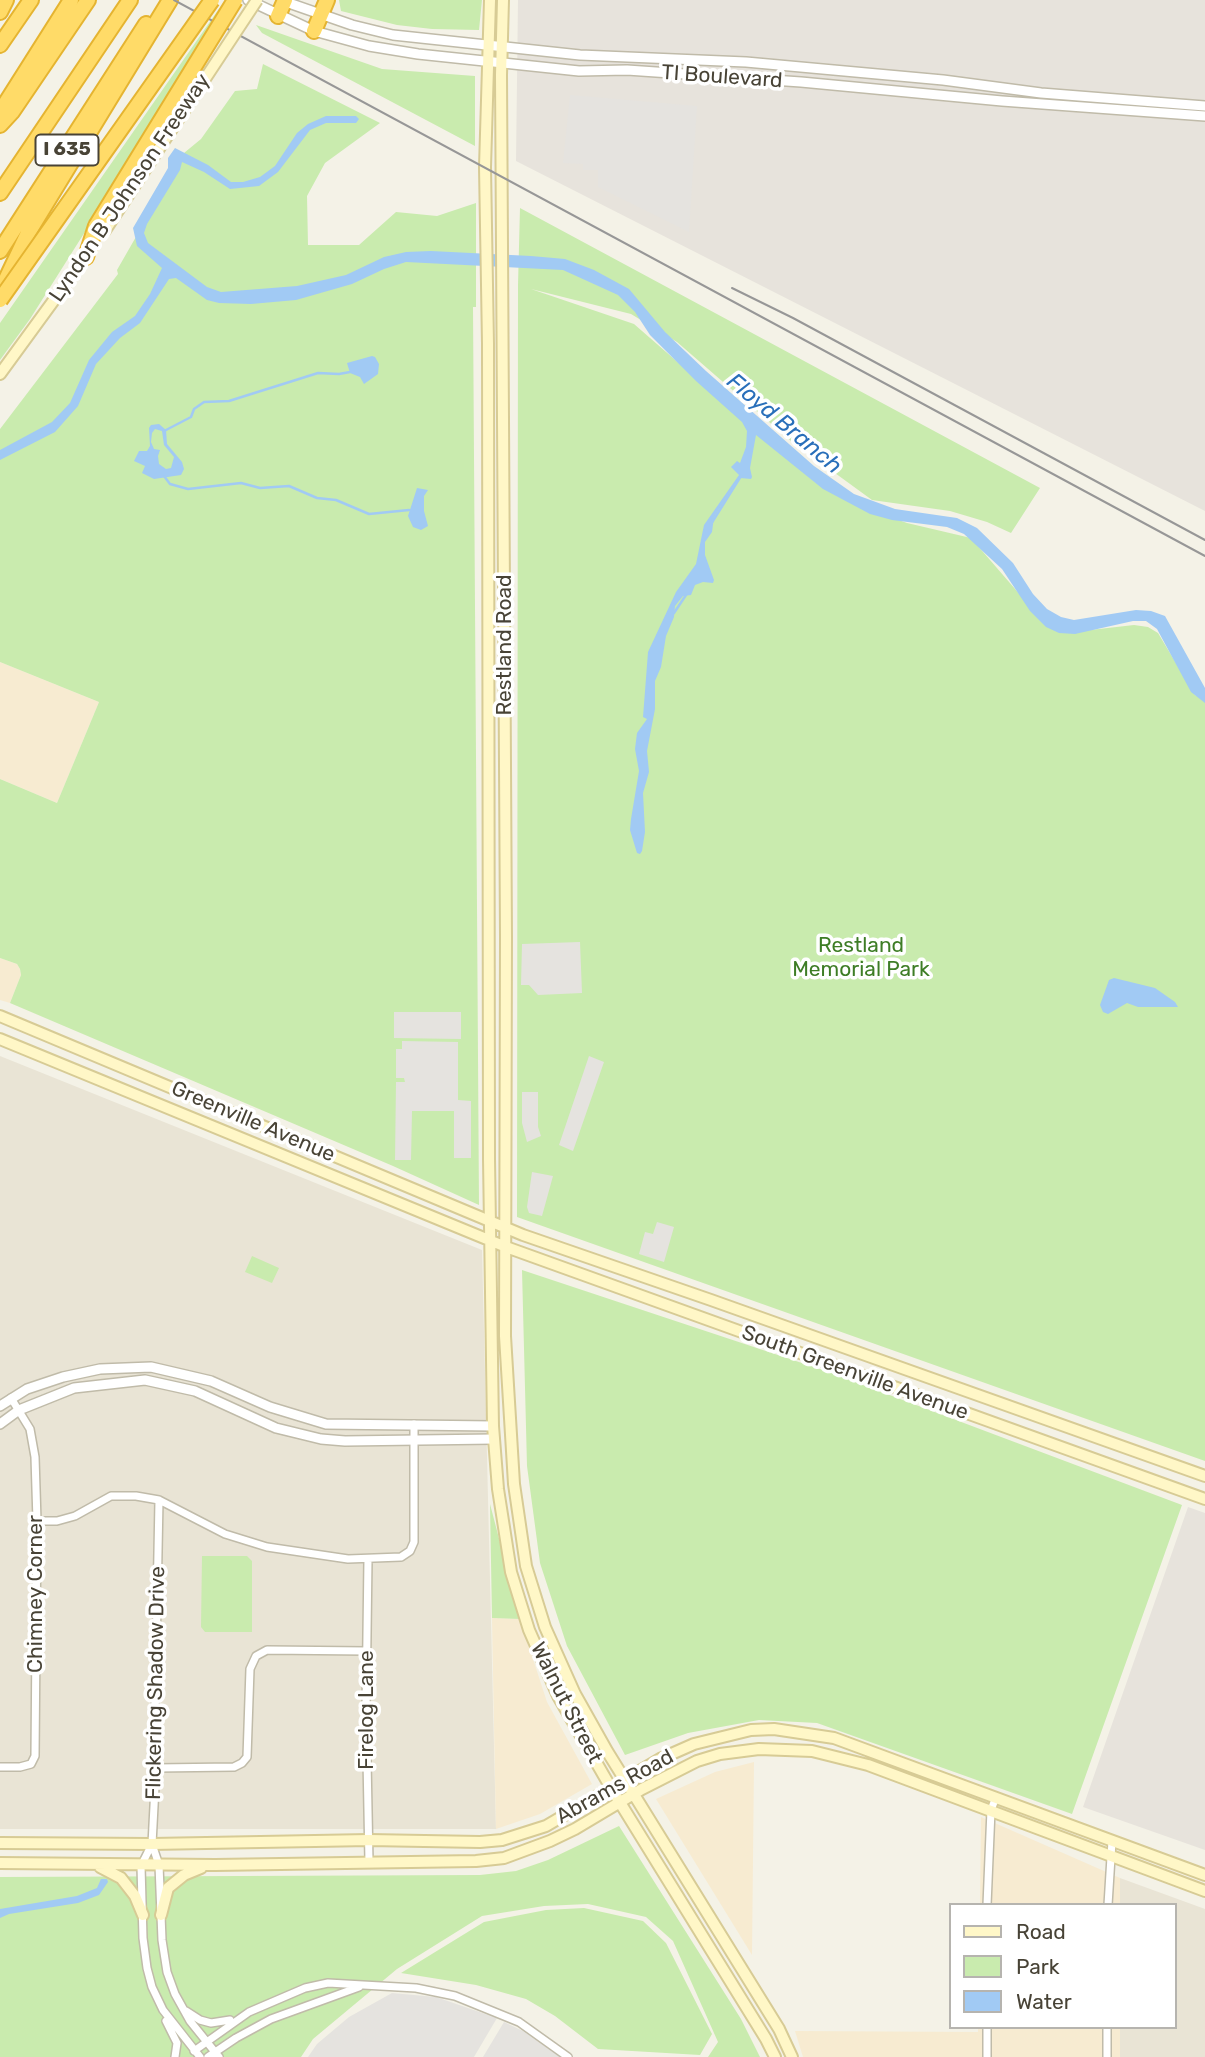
<!DOCTYPE html>
<style>
body{margin:0}
#map{position:relative;width:1205px;height:2057px;overflow:hidden;background:#f4f2e7;font-family:Rubik,sans-serif}
canvas{display:block}
.legend{position:absolute;left:949px;top:1903px;width:228px;height:126px;box-sizing:border-box;background:#fff;border:2px solid #b6b4af;margin:0;padding:9px 12px;list-style:none;font-size:21px;color:#484336}
.legend li{display:flex;align-items:center;gap:14px;height:35px}
.legend b{width:35px;border:2px solid #b6b4af}
</style>
<div id="map">
<canvas width="1205" height="2057"></canvas>
<ul class="legend">
<li><b style="height:9px;background:#fff7c7"></b>Road</li>
<li><b style="height:19px;background:#c9ebae"></b>Park</li>
<li><b style="height:19px;background:#a1caf4"></b>Water</li>
</ul>
</div>
<script>
const ctx = document.querySelector('canvas').getContext('2d');
ctx.lineJoin = 'round';
function fill(path, color) {
  ctx.fillStyle = color;
  ctx.fill(path, 'evenodd');
}
function shape(rows) {
  const path = new Path2D();
  for (const r of rows) {
    path.moveTo(r[0], r[1]);
    for (let i = 2; i < r.length; i += 2) path.lineTo(r[i], r[i + 1]);
  }
  return path;
}
function trace(path, color, width, dash) {
  ctx.strokeStyle = color;
  ctx.lineWidth = width;
  ctx.lineCap = dash ? 'butt' : 'round';
  ctx.setLineDash(dash || []);
  ctx.stroke(path);
}
function label(font, color, halo, rows, align = 'center') {
  ctx.font = font + ' Rubik,sans-serif';
  ctx.lineWidth = 7;
  ctx.setLineDash([]);
  ctx.textBaseline = 'middle';
  ctx.strokeStyle = halo;
  ctx.fillStyle = color;
  for (const [text, x, y, turn = 0] of rows) {
    ctx.save();
    ctx.translate(x, y);
    ctx.rotate((+turn || 0) * Math.PI / 180);
    ctx.textAlign = isNaN(turn) ? turn : align;
    if (halo) ctx.strokeText(text, 0, 0);
    ctx.fillText(text, 0, 0);
    ctx.restore();
  }
}
fill(shape([
 [0,1056,482,1250,496,1829,0,1829],
 [1120,1878,1205,1909,1205,2057,1120,2057,1120,2027,1175,2027,1175,1905,1120,1905]
]), '#e9e4d5');
fill(shape([
 [0,662,99,702,57,803,0,779],
 [0,958,17,964,20,969,21,975,10,1003,0,1000],
 [492,1618,520,1619,547,1702,592,1784,540,1814,496,1829],
 [754,1762,752,1955,656,1799,715,1772],
 [981,1817,1120,1878,1120,1905,980,1905],
 [978,2027,1120,2027,1120,2057,803,2057,795,2031,978,2032]
]), '#f7ebd1');
fill(shape([
 [518,0,1205,0,1205,511,516,161],
 [1188,1507,1205,1513,1205,1850,1083,1807]
]), '#e7e3dc');
fill(shape([
 [339,0,482,0,479,30,432,29,397,25,341,11],
 [223,3,136,151,30,319,0,360,0,323],
 [256,25,382,69,475,76,475,146,262,33],
 [263,64,380,123,325,163,307,196,308,245,359,245,396,212,437,216,476,203,476,307,473,307,479,1205,393,1166,10,1003,21,975,20,969,17,964,0,958,0,779,57,803,99,702,0,662,0,429,118,274,117,270,184,153,201,139,235,91,257,89],
 [520,208,1040,488,1011,533,987,522,950,511,872,500,791,441,677,342,631,314,531,289,634,324,815,482,856,505,907,523,971,538,1041,619,1064,633,1134,625,1148,627,1158,633,1195,695,1205,699,1205,1461,517,1217,518,285],
 [252,1256,279,1268,272,1283,245,1272],
 [522,1270,823,1370,1182,1505,1072,1814,817,1723,759,1720,688,1733,625,1755,567,1646,540,1563,527,1466],
 [490,1504,520,1619,492,1618],
 [202,1556,247,1556,252,1561,252,1632,205,1632,201,1627],
 [619,1826,741,2019,760,2057,708,2057,718,2042,673,1941,646,1917,588,1904,544,1906,482,1916,397,1969,313,2039,301,2057,0,2057,0,1877,480,1875,516,1871,548,1860],
 [584,1908,643,1921,666,1943,712,2034,700,2055,598,2049,555,2016,526,1999,476,1985,401,1973,484,1922,546,1910]
]), '#c9ebae');
fill(shape([
 [570,95,697,106,689,232,598,187,598,170,583,170,583,164,563,163],
 [580,942,582,993,538,995,529,985,521,985,522,944],
 [394,1012,461,1012,461,1039,394,1038],
 [402,1041,458,1042,458,1100,471,1101,471,1158,454,1158,454,1111,412,1111,411,1160,395,1160,396,1082,405,1082,404,1078,396,1078,396,1049,402,1049],
 [589,1056,604,1062,573,1151,559,1145],
 [522,1092,538,1092,538,1127,541,1136,527,1142,522,1123],
 [532,1172,553,1176,542,1216,529,1213,527,1207],
 [657,1222,674,1227,664,1262,639,1254,645,1232,653,1234],
 [392,1993,436,1997,497,2018,474,2057,308,2057,317,2044,349,2017],
 [504,2022,523,2031,560,2057,483,2057]
]), '#e5e3df');
fill(shape([
 [326,116,356,116,359,119,356,123,326,123,310,130,278,172,259,186,230,189,204,172,182,162,180,170,147,224,144,233,148,243,207,287,221,292,297,286,346,275,384,257,406,252,431,251,531,256,565,259,594,270,629,289,665,332,706,371,814,466,854,494,895,509,957,518,977,528,1013,563,1033,594,1047,609,1061,617,1074,620,1136,610,1151,611,1165,616,1205,688,1205,703,1191,692,1157,629,1146,621,1133,621,1075,634,1059,633,1046,627,1030,611,1002,569,964,534,947,527,892,520,870,514,823,489,756,435,750,468,752,477,751,479,740,478,735,484,714,517,712,532,705,542,705,555,714,580,713,583,703,582,695,585,691,595,683,596,675,606,674,617,666,636,661,667,655,681,655,709,647,751,649,772,643,793,645,832,642,851,640,854,637,853,630,830,631,819,639,771,635,749,637,733,647,719,643,717,648,652,676,592,696,564,704,525,739,475,731,467,737,461,740,463,746,447,747,431,742,422,696,381,650,335,635,312,618,295,563,270,406,262,384,269,352,284,296,300,251,304,219,303,207,300,176,278,169,279,140,323,120,338,96,364,78,406,55,432,0,460,0,450,52,422,70,403,89,360,112,332,135,316,150,294,162,268,137,246,133,228,168,168,168,158,175,148,208,165,231,182,243,182,260,177,275,166,297,133,308,124],
 [372,356,375,357,379,364,378,374,364,384,360,377,350,373,347,363],
 [159,424,166,430,167,444,182,462,184,469,181,475,154,479,142,473,145,466,134,461,139,451,147,451,150,446,149,428,151,425],
 [155,429,162,431,164,445,174,457,171,468,166,469,159,464,158,456,160,450,154,449,151,442,152,433],
 [417,488,428,490,424,496,424,511,428,526,421,530,413,527,408,516],
 [1114,978,1155,988,1175,1002,1178,1007,1138,1007,1127,1003,1108,1014,1103,1012,1100,1005,1109,980],
 [101,1879,107,1879,108,1882,99,1895,78,1903,9,1914,0,1918,0,1909,77,1896,97,1888]
]), '#a1caf4');
trace(shape([
 [166,430,191,417,194,409,204,402,229,401,318,373,339,374,350,372],
 [164,476,170,484,188,489,241,483,260,488,289,486,317,498,336,500,369,514,409,510],
 [711,524,741,476],
 [674,613,686,595]
]), '#a1caf4', 2.5);
const minor = shape([
 [159,1500,155,1707,156,1768,152,1844,159,1865,162,1940,167,1972,175,1994,190,2021,219,2057],
 [37,1521,57,1521,75,1516,111,1496,136,1496,159,1500,225,1534,267,1547,348,1559,401,1557,410,1551,414,1542,414,1424],
 [368,1559,366,1708,369,1862],
 [0,1767,20,1767,31,1764,35,1756,37,1521,35,1457,30,1429,11,1398],
 [156,1768,234,1767,242,1763,247,1757,250,1669,256,1656,267,1650,367,1651],
 [152,1844,141,1866,143,1938,147,1968,152,1987,163,2010,200,2057],
 [987,1905,991,1810,996,1797],
 [1108,1905,1112,1841],
 [186,2011,200,2020,211,2023,230,2020],
 [166,2021,177,2043,175,2057],
 [194,2051,249,2012,305,1988,328,1983,416,1988,455,1996,519,2022,568,2057],
 [208,2057,236,2038,271,2019,359,1987],
 [987,2057,987,2027],
 [1107,2057,1107,2027]
]);
const tertiary = shape([
 [248,0,314,31,369,46,418,54,579,71,627,70,801,82,1002,101,1205,116],
 [283,1,352,25,393,35,580,55,746,62,943,80,1041,93,1205,106],
 [0,1406,27,1389,63,1377,100,1369,151,1367,211,1381,270,1407,326,1424,493,1426],
 [0,1424,19,1410,74,1388,145,1380,195,1391,276,1428,321,1439,345,1441,494,1439]
]);
const secondary = shape([
 [490,0,485,167,488,344,489,1159,493,1426,498,1489,511,1572,529,1630,558,1696,611,1788,766,2039,775,2057],
 [503,0,501,75,506,937,505,1336,514,1484,526,1566,545,1627,575,1694,607,1751,779,2029,792,2057],
 [0,374,89,252],
 [0,1016,523,1235,711,1300,1205,1476],
 [0,1039,506,1247,1205,1499],
 [0,1843,152,1844,369,1840,480,1842,502,1840,546,1826,660,1759,694,1744,751,1730,774,1729,834,1738,1205,1875],
 [0,1863,215,1865,476,1861,504,1858,550,1841,575,1829,642,1789,697,1761,720,1754,759,1749,812,1751,868,1765,1205,1891],
 [100,1867,121,1878,135,1896,143,1915],
 [161,1915,168,1888,184,1875,201,1868]
]);
const motorway = shape([
 [0,12,6,0],
 [278,16,285,0],
 [314,31,327,0],
 [0,45,31,0],
 [0,112,71,0],
 [0,125,12,112,88,0],
 [0,193,130,0],
 [0,251,146,24],
 [86,257,96,226],
 [0,292,28,233,170,0]
]);
trace(minor, '#c0bba9', 10);
trace(tertiary, '#c0bba9', 12);
trace(secondary, '#d7cb95', 14);
trace(motorway, '#e5b431', 18);
trace(minor, '#fff', 7);
trace(tertiary, '#fff', 9);
trace(secondary, '#fff7c7', 10);
trace(motorway, '#ffdb68', 14);
trace(shape([
 [174,0,1205,556],
 [732,288,793,318,1205,540]
]), '#979797', 2);
const secondaryBridge = shape([
 [104,232,257,0]
]);
const motorwayBridge = shape([
 [96,226,235,0],
 [0,300,212,0]
]);
trace(secondaryBridge, '#d7cb95', 14, []);
trace(motorwayBridge, '#e5b431', 18, []);
trace(secondaryBridge, '#fff7c7', 10);
trace(motorwayBridge, '#ffdb68', 14);
for (const [x, y, w] of [
 [67,150,63]
]) {
  const box = new Path2D();
  box.roundRect(x - w / 2, y - 15.5, w, 31, 5);
  ctx.fillStyle = '#fff';
  ctx.fill(box);
  trace(box, '#484336', 2);
}
label('bold 19px', '#484336', null, [
 ["I 635",67,150]
]);
label('21px', '#484336', '#fff', [
 ["TI Boulevard",722,77,4],
 ["Lyndon B Johnson Freeway",130,188,-56],
 ["Restland Road",505,645,-90],
 ["Greenville Avenue",253,1122,23],
 ["South Greenville Avenue",855,1373,20],
 ["Chimney Corner",36,1594,-90],
 ["Flickering Shadow Drive",156,1683,-89],
 ["Walnut Street",566,1703,63],
 ["Firelog Lane",367,1710,-90],
 ["Abrams Road",615,1787,-29]
]);
label('21px', '#3e7d26', '#fff', [
 ["Restland",861,946],
 ["Memorial Park",861,970]
]);
label('italic 23px', '#296fba', '#fff', [
 ["Floyd Branch",784,424,40]
]);
</script>
